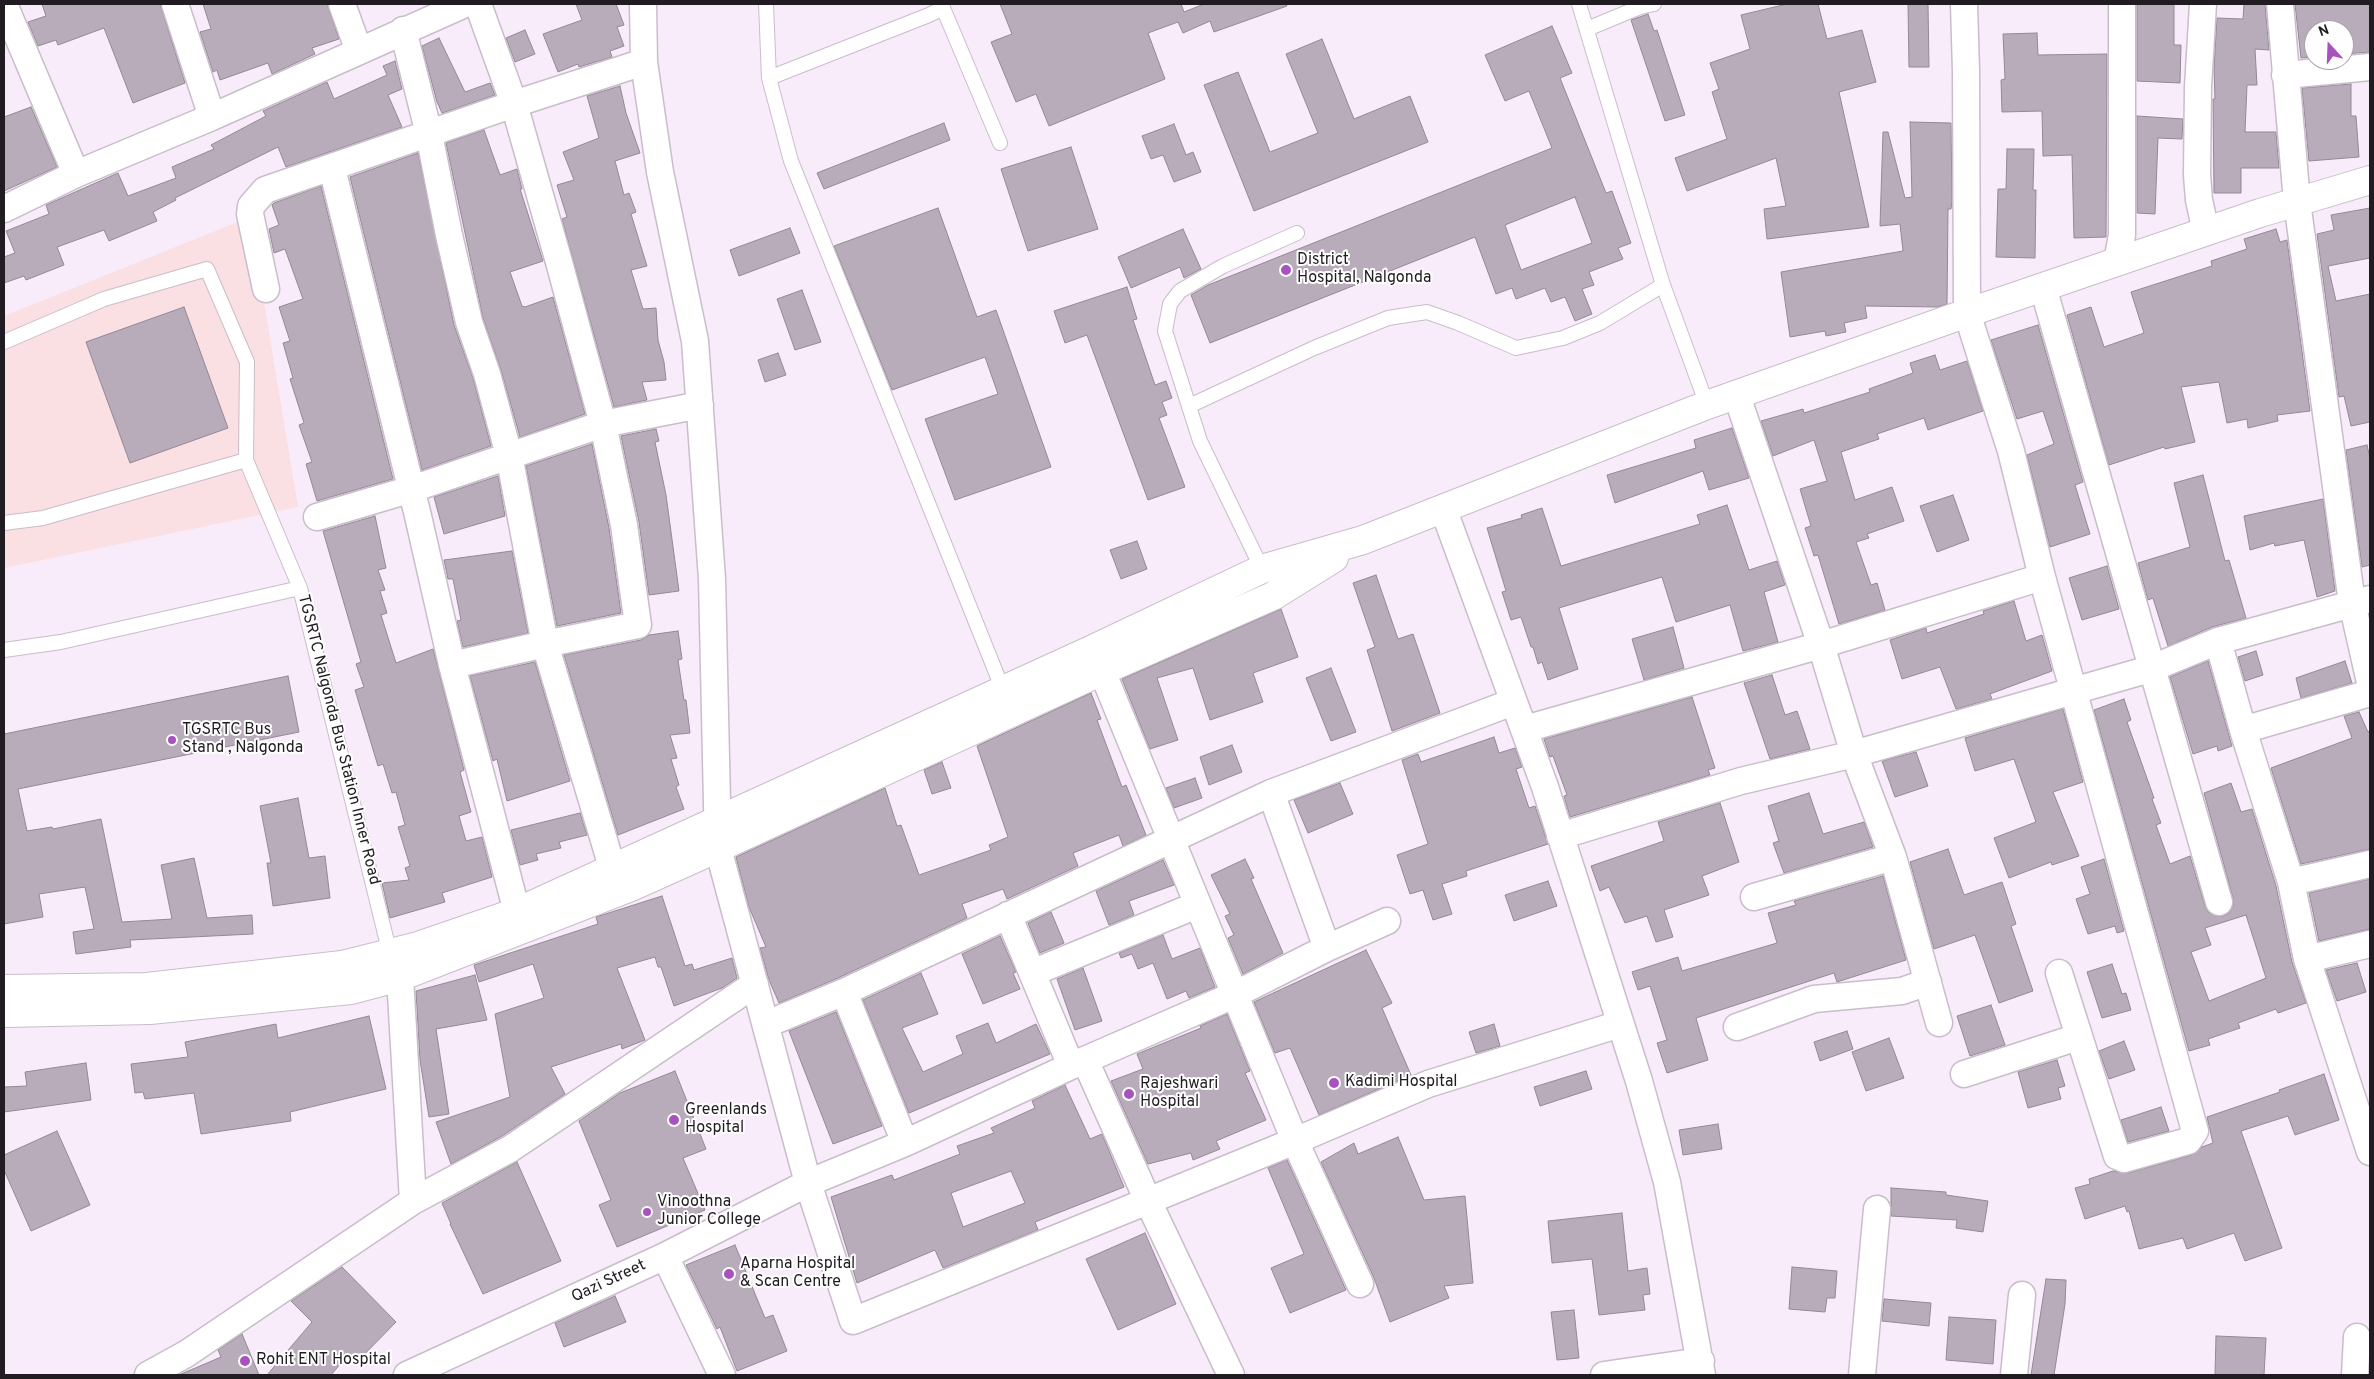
<!DOCTYPE html>
<style>
body{margin:0}
#map{position:relative;width:2374px;height:1379px;overflow:hidden;background:#f9ecfa;font-family:Overpass,sans-serif}
canvas{display:block}
.frame{position:absolute;inset:0;border:5px solid #211c21;pointer-events:none}
.north{position:absolute;left:2304px;top:20px;width:50px;height:50px;box-sizing:border-box;background:#fefefe;border:1px solid #a6a4a6;border-radius:50%;rotate:340deg;font-size:14px;font-weight:700;line-height:20px;text-align:center;color:#211c21}
.north::after{content:'';display:block;margin:auto;width:18px;height:22px;background:#a852c0;clip-path:polygon(50% 0,100% 100%,50% 72%,0 100%)}
</style>
<div id="map">
<canvas width="2374" height="1379"></canvas>
<div class="frame"></div>
<div class="north">N</div>
</div>
<script>
const ctx = document.querySelector('canvas').getContext('2d');
ctx.lineJoin = 'round';
function fill(path, color) {
  ctx.fillStyle = color;
  ctx.fill(path, 'evenodd');
}
function shape(rows) {
  const path = new Path2D();
  for (const r of rows) {
    path.moveTo(r[0], r[1]);
    for (let i = 2; i < r.length; i += 2) path.lineTo(r[i], r[i + 1]);
  }
  return path;
}
function trace(path, color, width, dash) {
  ctx.strokeStyle = color;
  ctx.lineWidth = width;
  ctx.lineCap = dash ? 'butt' : 'round';
  ctx.setLineDash(dash || []);
  ctx.stroke(path);
}
function label(font, color, halo, rows, align = 'center') {
  ctx.font = font + ' Overpass,sans-serif';
  ctx.lineWidth = 4;
  ctx.setLineDash([]);
  ctx.textBaseline = 'middle';
  ctx.strokeStyle = halo;
  ctx.fillStyle = color;
  for (const [text, x, y, turn = 0] of rows) {
    ctx.save();
    ctx.translate(x, y);
    ctx.rotate((+turn || 0) * Math.PI / 180);
    ctx.textAlign = isNaN(turn) ? turn : align;
    if (halo) ctx.strokeText(text, 0, 0);
    ctx.fillText(text, 0, 0);
    ctx.restore();
  }
}
fill(shape([
 [250,217,298,507,4,568,4,316]
]), '#fadfe3');
const building = shape([
 [42,4,160,4,185,83,133,103,104,28,58,45,56,40,38,46,28,22,46,16,42,4],
 [203,4,327,4,339,39,312,48,315,54,272,74,268,63,220,80,217,70,213,72,200,32,211,29,203,4],
 [576,4,616,4,624,25,617,27,624,46,610,51,612,57,579,67,578,64,558,72,543,34,582,20,576,4],
 [1000,4,1181,4,1184,12,1204,4,1286,4,1287,6,1214,32,1210,21,1183,33,1178,22,1148,33,1165,79,1049,126,1036,94,1016,102,991,42,1012,34,1000,4],
 [1787,4,1818,4,1827,39,1862,30,1876,82,1839,92,1869,227,1767,239,1764,209,1786,206,1776,158,1687,191,1675,158,1727,139,1712,92,1719,89,1710,63,1750,49,1741,15,1787,4],
 [1908,4,1928,4,1929,67,1909,67,1908,4],
 [2137,4,2174,4,2174,45,2181,45,2180,83,2137,81,2137,4],
 [2244,4,2265,4,2269,50,2255,49,2257,85,2247,85,2245,132,2276,132,2279,168,2241,168,2241,193,2214,193,2213,99,2215,99,2214,68,2217,18,2243,19,2244,4],
 [2295,4,2370,4,2370,52,2344,54,2344,30,2314,30,2314,57,2301,58,2295,4],
 [1648,14,1654,31,1657,30,1685,115,1665,121,1631,20,1648,14],
 [1552,26,1572,73,1560,78,1606,193,1612,191,1631,243,1618,248,1623,259,1589,272,1594,285,1582,289,1592,314,1575,321,1565,297,1551,302,1545,288,1516,299,1512,288,1496,294,1475,237,1210,343,1191,295,1208,285,1552,148,1529,91,1505,101,1485,55,1552,26],
 [1575,197,1592,243,1521,270,1505,225,1575,197],
 [525,30,535,54,515,62,506,38,525,30],
 [2037,33,2038,55,2107,54,2106,237,2074,238,2072,155,2043,156,2042,111,2002,112,2001,80,2005,79,2003,34,2037,33],
 [439,38,465,92,490,83,495,95,442,113,437,102,422,46,439,38],
 [1322,39,1354,119,1410,96,1428,142,1254,211,1204,85,1238,72,1270,152,1318,133,1286,54,1322,39],
 [395,61,402,89,388,95,402,127,286,167,278,147,175,198,176,200,153,212,157,221,109,241,104,230,57,247,64,265,26,280,24,276,4,283,4,257,15,253,6,231,49,214,46,205,118,173,128,196,176,178,172,167,214,149,211,145,266,116,263,111,327,82,334,99,387,75,383,66,395,61],
 [2351,84,2351,116,2356,116,2359,157,2309,161,2302,88,2351,84],
 [620,86,626,113,640,153,615,161,624,195,629,193,636,212,631,214,647,266,631,270,643,309,656,308,658,340,664,362,666,380,642,382,647,400,614,407,562,219,567,217,557,185,574,180,563,152,599,138,587,96,620,86],
 [31,107,57,167,4,191,4,117,31,107],
 [2137,116,2183,119,2182,139,2158,138,2155,214,2137,213,2137,116],
 [1910,122,1951,123,1952,201,1951,209,1948,209,1947,304,1938,307,1865,306,1867,318,1844,323,1846,332,1826,336,1825,331,1790,337,1781,272,1903,251,1900,224,1880,226,1883,132,1888,132,1905,198,1912,197,1910,122],
 [944,123,950,140,824,189,817,173,944,123],
 [1174,124,1186,155,1193,152,1201,172,1174,182,1163,155,1151,159,1142,136,1174,124],
 [484,130,500,175,517,169,522,189,520,189,543,261,510,272,522,306,525,307,553,297,585,414,520,437,501,370,483,318,446,143,484,130],
 [1071,147,1098,229,1028,251,1001,169,1071,147],
 [2007,149,2034,149,2033,190,2036,190,2035,258,1996,257,1998,189,2006,189,2007,149],
 [418,153,454,325,473,378,491,446,422,470,350,177,418,153],
 [321,186,393,479,317,501,306,464,312,462,299,425,304,423,290,379,293,378,283,343,290,341,279,307,303,299,285,249,274,253,269,229,279,225,272,205,274,203,321,186],
 [938,208,977,317,996,310,1051,467,955,500,925,419,998,394,985,357,892,390,834,246,938,208],
 [2370,208,2370,258,2328,266,2336,301,2370,294,2370,422,2351,426,2344,396,2339,397,2317,234,2334,230,2331,215,2370,208],
 [790,228,800,253,739,276,730,250,790,228],
 [1183,229,1201,269,1184,278,1180,267,1131,288,1118,257,1183,229],
 [2276,229,2280,242,2287,240,2310,411,2277,415,2278,421,2248,428,2247,419,2227,423,2219,382,2181,387,2195,442,2165,449,2164,447,2109,465,2067,315,2091,307,2104,347,2144,333,2131,292,2212,266,2211,261,2247,249,2244,239,2276,229],
 [1127,287,1137,319,1133,320,1155,385,1166,381,1172,398,1162,402,1167,415,1159,418,1185,487,1148,500,1087,335,1065,343,1054,311,1127,287],
 [802,290,821,342,795,350,777,299,802,290],
 [184,307,228,428,130,463,86,342,184,307],
 [2038,325,2083,482,2075,485,2090,534,2050,547,2027,455,2054,444,2043,411,2017,419,1991,340,2038,325],
 [778,353,786,375,765,382,758,360,778,353],
 [1935,355,1940,370,1967,361,1983,411,1928,430,1924,418,1877,434,1879,439,1841,452,1855,500,1892,487,1904,521,1867,534,1869,538,1856,542,1871,585,1877,583,1885,610,1839,624,1818,555,1814,556,1805,528,1811,526,1800,489,1827,481,1814,440,1773,456,1761,421,1803,409,1804,413,1870,392,1869,389,1913,373,1910,363,1935,355],
 [1732,428,1749,478,1709,490,1703,471,1615,503,1607,475,1696,448,1694,440,1732,428],
 [656,429,659,441,655,442,666,495,679,591,649,595,639,522,621,436,656,429],
 [592,444,609,528,621,613,557,626,526,466,592,444],
 [2367,445,2370,458,2370,565,2362,567,2346,450,2367,445],
 [2203,475,2225,561,2229,560,2246,618,2212,627,2168,646,2153,598,2148,600,2138,563,2190,547,2174,483,2203,475],
 [498,476,505,516,444,534,434,497,498,476],
 [1953,495,1969,540,1937,552,1920,506,1953,495],
 [2323,499,2335,591,2317,597,2304,540,2275,546,2274,543,2250,550,2244,516,2323,499],
 [1727,505,1749,570,1777,561,1785,585,1764,592,1778,642,1743,651,1730,605,1676,622,1662,577,1559,608,1578,669,1548,680,1542,662,1538,664,1533,647,1531,647,1521,617,1511,620,1502,592,1506,591,1487,528,1522,518,1521,515,1542,508,1561,566,1700,524,1697,515,1727,505],
 [375,516,386,568,378,570,385,590,380,591,387,613,381,615,396,663,433,649,464,770,460,772,471,812,459,816,466,841,482,837,492,877,442,893,445,902,390,918,382,883,409,880,405,868,410,866,398,827,405,825,396,792,392,793,383,764,378,766,355,690,364,687,356,664,361,662,323,531,375,516],
 [1137,541,1147,569,1121,579,1110,550,1137,541],
 [512,551,528,633,463,647,457,621,461,620,453,579,448,579,444,560,512,551],
 [2107,566,2119,609,2082,620,2069,578,2107,566],
 [1376,575,1398,639,1413,634,1440,713,1392,731,1367,650,1375,647,1353,583,1376,575],
 [2014,601,2026,641,2042,635,2052,671,1990,694,1992,699,1956,709,1940,667,1902,679,1890,640,1926,628,1927,633,1984,614,1983,611,2014,601],
 [1281,609,1298,657,1253,673,1263,702,1210,720,1193,668,1157,678,1178,740,1150,749,1122,679,1281,609],
 [1673,627,1684,668,1644,680,1632,639,1673,627],
 [678,631,682,659,678,660,684,700,686,700,690,733,670,735,677,758,671,759,679,785,676,787,684,809,618,835,564,655,641,640,649,635,678,631],
 [2256,651,2263,675,2245,681,2238,657,2256,651],
 [2208,661,2232,746,2218,751,2217,746,2193,754,2170,677,2208,661],
 [2345,661,2352,683,2301,698,2296,678,2345,661],
 [535,662,570,781,507,801,497,759,493,761,470,676,535,662],
 [1331,668,1356,732,1331,741,1306,678,1331,668],
 [1772,675,1785,715,1797,711,1810,749,1770,759,1744,683,1772,675],
 [288,676,299,732,18,789,27,831,52,827,53,829,101,819,122,922,172,919,161,865,194,858,207,918,252,915,253,934,130,940,131,947,76,954,73,932,94,929,85,887,39,894,43,917,4,924,4,734,288,676],
 [1091,693,1101,719,1097,720,1122,787,1126,785,1146,835,1123,846,1119,835,1073,853,1078,866,1007,899,1003,889,962,904,967,918,838,978,779,1003,769,980,760,948,766,947,749,907,736,857,885,788,897,826,901,825,919,875,991,850,989,845,1008,837,977,746,1091,693],
 [1692,697,1715,768,1708,770,1710,775,1570,817,1564,796,1567,795,1553,756,1550,757,1544,739,1692,697],
 [2124,699,2131,720,2127,722,2154,798,2152,799,2161,823,2156,825,2170,864,2190,856,2205,906,2208,912,2215,916,2223,916,2229,913,2233,906,2233,898,2204,793,2231,783,2241,812,2252,809,2276,886,2292,962,2306,1003,2278,1013,2276,1009,2238,1023,2240,1028,2208,1039,2210,1045,2189,1051,2094,710,2124,699],
 [2246,915,2266,978,2209,1001,2191,952,2211,945,2205,928,2246,915],
 [2063,709,2083,782,2053,792,2079,856,2052,865,2051,862,2009,878,1994,838,2036,822,2014,759,1975,771,1965,738,2063,709],
 [2359,712,2368,732,2370,731,2370,849,2301,864,2271,768,2352,738,2344,716,2359,712],
 [1494,737,1499,753,1515,748,1522,767,1516,769,1529,808,1535,806,1548,844,1466,871,1467,876,1442,884,1452,914,1433,920,1423,890,1410,894,1397,855,1428,844,1402,760,1418,754,1421,762,1494,737],
 [1232,745,1242,772,1209,785,1200,757,1232,745],
 [1916,752,1928,786,1895,797,1882,761,1916,752],
 [942,762,951,788,932,794,924,770,942,762],
 [1195,778,1202,798,1174,808,1166,788,1195,778],
 [1340,783,1353,814,1308,833,1294,800,1340,783],
 [1809,793,1823,834,1864,822,1873,847,1784,873,1773,843,1779,841,1768,806,1809,793],
 [298,798,309,858,325,856,330,898,273,906,267,863,271,863,260,806,298,798],
 [1720,803,1739,862,1702,876,1709,895,1664,910,1673,937,1656,942,1647,916,1625,923,1609,887,1600,891,1591,866,1664,841,1658,822,1720,803],
 [580,813,587,835,559,842,561,848,536,854,538,860,520,865,511,830,580,813],
 [1948,849,1964,895,2002,882,2016,924,2011,926,2033,991,1999,1003,1975,935,1934,949,1910,862,1948,849],
 [1245,859,1254,878,1251,879,1283,953,1243,974,1228,938,1234,935,1225,916,1230,914,1211,875,1245,859],
 [2104,859,2124,931,2117,933,2115,926,2088,934,2076,899,2090,894,2081,867,2104,859],
 [1163,860,1174,885,1129,901,1134,915,1109,925,1096,891,1163,860],
 [1883,876,1906,960,1837,982,1834,973,1696,1018,1708,1060,1667,1073,1657,1043,1667,1040,1650,986,1638,990,1632,972,1678,957,1682,971,1777,943,1768,913,1796,905,1794,901,1883,876],
 [2370,879,2370,929,2319,941,2309,893,2370,879],
 [1548,881,1557,906,1514,921,1505,895,1548,881],
 [662,896,685,966,692,964,694,970,732,958,737,978,722,988,674,1006,661,967,658,967,655,957,617,968,645,1040,622,1049,621,1044,551,1067,565,1094,502,1136,451,1164,436,1122,510,1097,495,1014,544,998,533,964,479,982,474,965,598,924,596,917,662,896],
 [1051,912,1064,943,1040,953,1028,923,1051,912],
 [1163,935,1172,959,1200,948,1215,987,1189,998,1186,991,1167,999,1153,963,1138,969,1132,954,1121,958,1119,953,1163,935],
 [1000,936,1016,972,1013,973,1020,989,983,1004,962,954,1000,936],
 [1366,950,1392,1003,1382,1008,1411,1075,1319,1115,1290,1048,1275,1053,1254,1002,1366,950],
 [2357,963,2366,992,2337,1001,2326,970,2357,963],
 [2112,964,2122,994,2126,993,2131,1010,2102,1018,2087,972,2112,964],
 [1083,968,1102,1021,1075,1030,1057,979,1083,968],
 [921,973,938,1014,902,1028,923,1072,963,1054,956,1036,988,1023,996,1043,1036,1024,1050,1054,909,1113,863,1000,921,973],
 [475,975,487,1020,436,1029,449,1114,429,1117,420,1060,416,991,475,975],
 [1991,1005,2005,1045,1970,1056,1957,1016,1991,1005],
 [836,1012,882,1126,833,1144,789,1031,836,1012],
 [1227,1014,1250,1071,1245,1073,1266,1120,1216,1141,1220,1149,1193,1160,1191,1153,1148,1164,1111,1081,1143,1069,1137,1054,1201,1028,1200,1026,1227,1014],
 [369,1016,386,1089,290,1112,291,1121,201,1134,194,1093,145,1099,143,1092,135,1093,131,1064,188,1057,185,1042,276,1024,278,1038,369,1016],
 [1494,1024,1500,1046,1476,1053,1469,1032,1494,1024],
 [1847,1031,1853,1049,1820,1061,1814,1042,1847,1031],
 [1889,1038,1904,1078,1866,1091,1852,1052,1889,1038],
 [2124,1041,2135,1070,2109,1079,2099,1051,2124,1041],
 [2057,1060,2065,1086,2058,1088,2061,1099,2028,1108,2018,1072,2057,1060],
 [86,1063,91,1100,4,1112,4,1087,27,1086,25,1072,86,1063],
 [675,1071,706,1149,683,1158,705,1210,617,1247,599,1205,611,1200,579,1121,620,1093,675,1071],
 [1586,1071,1592,1089,1540,1106,1534,1087,1586,1071],
 [2324,1074,2339,1120,2295,1135,2288,1116,2241,1131,2282,1248,2245,1261,2234,1233,2187,1249,2183,1238,2139,1249,2129,1211,2127,1212,2125,1206,2085,1219,2075,1188,2090,1184,2089,1179,2113,1171,2128,1173,2192,1155,2202,1147,2213,1143,2207,1117,2280,1092,2279,1090,2324,1074],
 [1065,1085,1090,1139,1102,1134,1124,1187,1035,1222,1038,1230,943,1268,935,1250,857,1283,831,1197,892,1175,894,1180,960,1154,957,1146,994,1133,991,1128,1035,1108,1032,1101,1065,1085],
 [1011,1171,1025,1203,963,1227,951,1193,1011,1171],
 [2161,1107,2169,1131,2128,1142,2121,1120,2161,1107],
 [1718,1124,1722,1149,1683,1155,1679,1130,1718,1124],
 [57,1131,90,1205,31,1231,4,1170,4,1155,57,1131],
 [1398,1137,1424,1200,1465,1196,1473,1283,1444,1286,1449,1298,1390,1322,1374,1278,1321,1162,1354,1143,1358,1154,1398,1137],
 [1287,1160,1346,1290,1290,1313,1271,1268,1304,1254,1268,1168,1287,1160],
 [517,1162,561,1261,483,1294,450,1224,451,1224,442,1203,517,1162],
 [1891,1188,1946,1192,1946,1195,1988,1201,1983,1232,1956,1228,1957,1220,1891,1216,1891,1188],
 [1622,1213,1628,1271,1647,1268,1650,1294,1643,1295,1645,1310,1599,1315,1592,1259,1552,1263,1548,1221,1622,1213],
 [1145,1233,1176,1304,1118,1330,1086,1259,1145,1233],
 [735,1245,765,1318,773,1315,787,1351,737,1371,720,1327,717,1329,686,1265,735,1245],
 [342,1267,396,1322,355,1364,347,1356,331,1375,267,1375,312,1322,291,1301,342,1267],
 [1792,1267,1837,1271,1835,1298,1827,1298,1825,1312,1789,1309,1792,1267],
 [2046,1279,2066,1280,2065,1304,2054,1375,2031,1375,2046,1279],
 [615,1296,626,1322,564,1347,555,1323,615,1296],
 [1884,1299,1931,1303,1929,1326,1882,1321,1884,1299],
 [1574,1310,1579,1358,1557,1360,1551,1312,1574,1310],
 [1949,1317,1996,1320,1993,1364,1946,1360,1949,1317],
 [242,1334,259,1375,179,1375,221,1357,218,1350,242,1334],
 [2216,1336,2266,1338,2264,1375,2215,1375,2216,1336]
]);
fill(building, '#b8acba');
trace(building, '#948896', 1);
const service = shape([
 [766,4,769,78,791,161,1003,690],
 [1579,4,1663,285,1707,405],
 [943,8,1000,143],
 [1587,29,1640,7,1654,4],
 [769,78,929,15,943,8,941,4],
 [4,342,104,299,207,269,247,362,246,460,300,588,390,954],
 [1189,406,1314,348,1388,318,1427,312,1458,323,1516,348,1563,338,1600,323,1663,285],
 [4,523,43,518,246,460],
 [1262,569,1200,441,1165,331,1170,304,1180,291,1223,266,1297,233],
 [4,650,61,642,300,588]
]);
const minor = shape([
 [4,4,76,174],
 [175,4,212,117,465,4],
 [342,4,359,51],
 [478,4,514,104,559,262,603,424,624,525,638,625,545,644,612,867],
 [643,4,644,62,660,172,695,341,712,579,718,848,808,1183,853,1321,1295,1141,1102,671],
 [1964,4,1966,71,1967,313,2011,451,2042,577,2195,1131,2188,1141,2124,1159,2117,1156,2059,973],
 [2203,4,2198,87,2197,175,2199,200,2206,232],
 [2280,4,2297,202,2352,603,2370,682],
 [403,30,429,134,449,235,469,322,487,374,509,455,545,644,452,665,517,912],
 [2285,75,2370,67],
 [332,168,418,516,452,665],
 [4,209,76,174,212,117],
 [2117,262,2122,235,2122,4],
 [2043,287,2219,902],
 [266,289,250,214,251,206,265,190,514,104,644,62],
 [1737,396,1821,645,1854,754,1893,857,1939,1023],
 [1443,508,1545,787,1639,1081,1667,1182,1702,1375],
 [317,517,412,489,603,424,700,405],
 [2218,641,2243,730,2291,882,2307,959,2370,1152],
 [1525,729,1821,645,2042,577],
 [2243,730,2370,693],
 [1271,793,1327,948],
 [1560,836,1741,781,1854,754,2073,691,2150,669,2218,641,2370,599],
 [2291,882,2370,864],
 [1754,897,1893,857],
 [1008,915,1071,1066],
 [391,956,400,977,413,1201,510,1149,755,984],
 [2307,959,2370,944],
 [1032,973,1197,905],
 [844,992,905,1143],
 [767,1024,844,992,1271,793,1513,702],
 [1737,1027,1814,999,1902,991,1928,982],
 [1085,1060,1148,1201,1231,1375],
 [1964,1074,2078,1037],
 [665,1256,722,1375],
 [1360,1284,1295,1141,1428,1084,1620,1024],
 [148,1375,186,1354,413,1201],
 [407,1375,665,1256,808,1183,905,1143,1071,1066,1234,995,1327,948,1387,921],
 [1604,1375,1701,1361],
 [1862,1375,1877,1209],
 [2014,1375,2022,1295],
 [2355,1375,2357,1337]
]);
const tertiary = shape([
 [4,989,147,987,342,965,418,946,517,912,1091,650,1262,569,1363,540,1707,405,1967,313,2260,213,2370,180],
 [4,1013,150,1010,351,990,400,977,631,887,718,848,1102,671,1273,596,1334,558]
]);
trace(service, '#c9bdcb', 16);
trace(minor, '#c9bdcb', 29);
trace(tertiary, '#c9bdcb', 30);
trace(service, '#fff', 14);
trace(minor, '#fff', 26);
trace(tertiary, '#fff', 28);
for (const [x, y, r, color] of [
 [1286,270,6,"#a852c0"],
 [172,740,5,"#a852c0"],
 [1334,1083,6,"#a852c0"],
 [1129,1094,6,"#a852c0"],
 [674,1120,6,"#a852c0"],
 [647,1212,5,"#a852c0"],
 [729,1274,6,"#a852c0"],
 [245,1361,6,"#a852c0"]
]) {
  const dot = new Path2D();
  dot.arc(x, y, r, 0, 2 * Math.PI);
  ctx.fillStyle = color;
  ctx.fill(dot);
  trace(dot, '#fefefe', 2);
}
label('16px', '#211c21', '#fefefe', [
 ["District",1297,261],
 ["Hospital, Nalgonda",1297,279],
 ["TGSRTC Bus",182,731],
 ["Stand , Nalgonda",182,749],
 ["Kadimi Hospital",1345,1083],
 ["Rajeshwari",1140,1085],
 ["Hospital",1140,1103],
 ["Greenlands",685,1111],
 ["Hospital",685,1129],
 ["Vinoothna",657,1203],
 ["Junior College",657,1221],
 ["Aparna Hospital",740,1265],
 ["& Scan Centre",740,1283],
 ["Rohit ENT Hospital",256,1361]
], 'left');
label('16px', '#211c21', '#fefefe', [
 ["TGSRTC Nalgonda Bus Station Inner Road",338,740,76],
 ["Qazi Street",609,1282,-25]
]);
</script>
